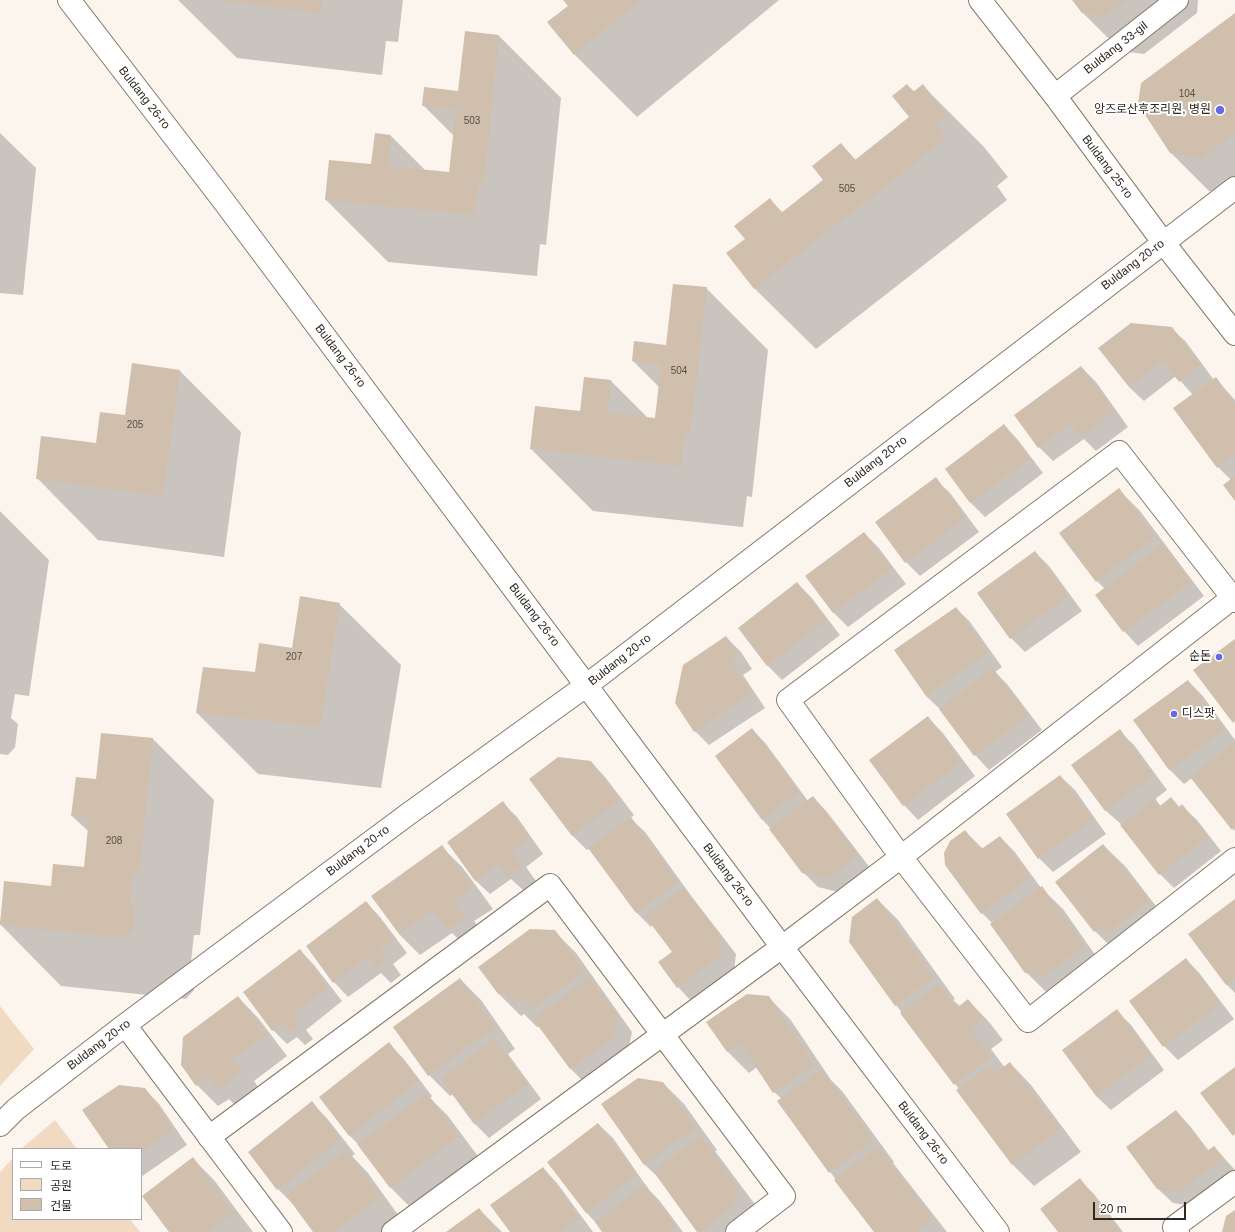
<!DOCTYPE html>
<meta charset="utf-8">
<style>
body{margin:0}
#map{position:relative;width:1235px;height:1232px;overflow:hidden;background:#fcf5ed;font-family:Arial,"Noto Sans KR",sans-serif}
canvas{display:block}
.legend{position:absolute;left:12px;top:1148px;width:130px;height:72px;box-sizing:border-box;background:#fff;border:1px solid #aca9a6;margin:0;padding:5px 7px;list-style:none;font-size:12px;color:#2f2821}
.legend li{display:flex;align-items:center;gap:8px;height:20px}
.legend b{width:20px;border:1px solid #aca9a6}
.scale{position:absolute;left:1093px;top:1202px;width:93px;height:18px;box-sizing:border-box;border:2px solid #2f2821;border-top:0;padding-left:5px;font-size:12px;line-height:14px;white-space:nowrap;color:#2f2821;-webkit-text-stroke:3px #fff;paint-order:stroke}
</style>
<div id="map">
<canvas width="1235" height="1232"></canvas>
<ul class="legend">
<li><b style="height:5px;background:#fff"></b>도로</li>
<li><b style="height:11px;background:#f1dac2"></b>공원</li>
<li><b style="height:11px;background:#d0bfac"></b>건물</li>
</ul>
<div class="scale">20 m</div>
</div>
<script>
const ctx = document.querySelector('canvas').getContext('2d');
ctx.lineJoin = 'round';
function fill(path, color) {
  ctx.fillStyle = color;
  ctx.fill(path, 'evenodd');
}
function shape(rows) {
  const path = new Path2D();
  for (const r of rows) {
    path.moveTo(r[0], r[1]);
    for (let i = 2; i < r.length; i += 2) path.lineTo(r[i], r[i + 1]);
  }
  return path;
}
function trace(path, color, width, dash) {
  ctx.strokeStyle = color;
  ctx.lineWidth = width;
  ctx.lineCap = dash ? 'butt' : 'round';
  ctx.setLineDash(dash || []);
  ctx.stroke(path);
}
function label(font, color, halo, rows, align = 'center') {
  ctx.font = font + ' Arial,"Noto Sans KR",sans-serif';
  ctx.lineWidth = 4;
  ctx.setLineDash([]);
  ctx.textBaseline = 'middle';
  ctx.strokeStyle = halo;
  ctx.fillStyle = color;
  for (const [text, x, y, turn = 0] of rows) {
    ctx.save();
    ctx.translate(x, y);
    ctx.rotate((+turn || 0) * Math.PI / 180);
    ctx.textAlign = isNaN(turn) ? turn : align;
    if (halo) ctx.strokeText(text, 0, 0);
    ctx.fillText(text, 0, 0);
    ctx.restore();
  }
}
fill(shape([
 [0,1006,34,1049,0,1086],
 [55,1120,77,1149,21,1149],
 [13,1158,13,1219,130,1219,140,1232,0,1232,0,1172]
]), '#f1dac2');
fill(shape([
 [178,0,403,0,398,42,386,41,382,75,237,58],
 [564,0,779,0,637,117,575,55,548,23,569,6],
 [1073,0,1198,0,1197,13,1144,54,1121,51,1083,13],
 [1235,14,1235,196,1209,191,1170,152],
 [499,36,561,98,546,245,540,244,537,276,388,262,326,200,372,165,391,136,426,171,450,173,454,136,423,105,459,92],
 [907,85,915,92,923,86,984,147,1008,177,997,186,1007,200,816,349,754,288,746,239,770,199,783,213,824,181,841,145,856,160,911,117],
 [0,133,36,168,23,295,0,293],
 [706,288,768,350,752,497,747,496,743,527,593,511,531,449,581,412,611,381,648,418,656,419,660,388,633,361,667,346],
 [1171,328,1186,342,1214,380,1216,379,1235,400,1235,500,1231,480,1218,467,1193,395,1176,376,1144,401,1129,387],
 [133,365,180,371,241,432,224,557,98,540,37,478,96,444,126,416],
 [1081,367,1096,382,1128,427,1096,451,1084,439,1053,461,1039,447,1016,415],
 [1004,425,1018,440,1043,473,985,517,971,503,946,469],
 [935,479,950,493,979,532,920,576,906,562],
 [1119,490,1140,511,1204,596,1138,646,1124,631,1097,595,1105,589,1097,581],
 [0,511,49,560,29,696,15,694,11,718,18,724,15,747,8,755,0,754],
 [864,533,878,547,906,584,848,627,834,613,807,576],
 [1035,552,1049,566,1082,611,1025,652,1011,638],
 [797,583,811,597,840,635,782,680,768,666,739,628],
 [339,604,401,665,381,788,258,774,197,713,293,649],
 [956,608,970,622,1002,667,995,672,1007,684,1042,730,989,770,975,755,941,710,926,696],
 [726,637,741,652,752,669,743,675,765,708,709,745,695,731],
 [1188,681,1202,695,1235,740,1235,831,1192,778,1184,784,1170,770,1134,721],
 [927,717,942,732,975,776,918,820,904,805,871,760],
 [752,729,766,744,808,801,813,797,827,812,871,869,842,893,818,887,803,872,771,829,762,819],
 [1119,731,1134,745,1167,790,1154,800,1161,806,1171,799,1180,808,1182,806,1197,820,1221,851,1174,888,1160,874,1121,824,1106,811,1073,765],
 [102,734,153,739,214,800,200,935,194,935,191,962,196,967,194,990,186,999,61,986,0,924,5,882,52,887,85,868,89,832,72,816,97,780],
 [591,762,605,777,634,815,630,818,645,832,692,897,736,954,734,970,692,1002,678,987,659,962,673,952,653,925,651,927,637,913,590,848,587,850,573,836,530,779],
 [1060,776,1075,790,1106,834,1053,872,1039,858],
 [503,803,517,817,543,854,526,867,536,881,523,890,511,879,490,894,475,880],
 [965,831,983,849,1000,837,1014,851,1041,888,1063,909,1105,969,1047,993,1026,972,992,923,982,913,946,865],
 [1103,845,1125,866,1169,923,1116,952,1095,931],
 [442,847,463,868,493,909,474,921,487,938,469,950,452,933,420,955,399,934],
 [877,899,898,920,955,999,953,1000,960,1006,968,1000,989,1022,1003,1040,991,1049,1005,1068,1010,1063,1031,1085,1081,1152,1034,1186,1013,1165,958,1090,959,1089,896,1005],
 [1235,900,1235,993,1226,984],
 [366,902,380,917,407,953,393,964,401,975,391,983,381,973,348,997,334,982,307,946],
 [554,931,576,953,632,1032,628,1052,585,1083,571,1069,539,1026,537,1027,524,1014,521,1016,500,995,479,967],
 [300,950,314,965,342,1001,306,1030,313,1039,305,1045,297,1037,287,1044,273,1030],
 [1186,959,1200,974,1234,1019,1178,1060,1164,1046],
 [460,979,481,1000,515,1049,508,1054,541,1099,489,1138,475,1124,453,1094,450,1096,429,1075],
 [238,997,259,1019,287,1056,254,1081,262,1093,240,1110,229,1099,218,1106,197,1085],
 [768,997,790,1019,831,1080,842,1091,894,1162,893,1163,947,1232,875,1232,778,1102,782,1099,774,1092,757,1067,749,1073,727,1051],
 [1117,1011,1131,1025,1164,1070,1111,1110,1096,1096],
 [389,1044,403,1058,432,1096,430,1098,448,1116,480,1159,412,1209,391,1188,358,1144,349,1135],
 [663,1083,684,1104,717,1150,715,1151,760,1211,750,1232,698,1232,661,1180,645,1165,602,1104],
 [145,1089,159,1104,187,1145,141,1177,141,1149,110,1149],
 [312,1103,326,1117,355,1154,352,1156,368,1173,401,1219,383,1232,314,1232,293,1202,292,1203,278,1189],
 [1176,1111,1190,1126,1209,1151,1214,1147,1235,1170,1235,1174,1193,1206,1173,1203,1158,1189],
 [598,1124,613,1138,649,1190,659,1200,683,1232,604,1232,586,1212],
 [193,1159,214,1180,253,1232,171,1232],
 [543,1168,557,1183,593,1232,511,1232],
 [1080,1180,1094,1194,1123,1232,1059,1232],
 [479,1209,502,1232,447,1232]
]), '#0003');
fill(shape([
 [214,0,322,0,321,13],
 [563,0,641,0,574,55,547,22,568,6],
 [1072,0,1126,0,1105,16,1082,13],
 [1235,13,1235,134,1201,159,1170,153,1138,104,1141,83],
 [465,31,499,35,484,183,478,183,475,215,325,200,329,160,371,164,375,133,391,135,388,166,449,172,456,109,422,106,424,87,458,91],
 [907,84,913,92,923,84,947,116,936,124,947,138,754,289,726,253,745,239,734,226,770,198,781,213,823,180,812,166,841,143,855,160,909,117,892,96],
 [673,284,707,287,690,435,685,435,681,466,530,449,535,406,580,411,584,377,611,380,608,413,655,418,661,365,632,361,634,341,666,345],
 [1131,323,1172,327,1201,365,1179,382,1163,361,1129,387,1098,348],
 [132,363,180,370,163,496,36,479,41,436,96,443,100,412,125,415],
 [1081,366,1115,412,1081,437,1071,424,1038,448,1014,415],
 [1216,377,1235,404,1235,455,1217,468,1173,408],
 [1004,424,1030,459,970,503,945,469],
 [1235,476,1235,501,1223,485],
 [936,477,965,518,905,563,875,522],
 [1119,488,1155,537,1096,582,1059,533],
 [864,532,892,569,833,613,805,576],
 [1163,544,1191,582,1123,632,1095,595],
 [1035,551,1068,597,1010,639,977,593],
 [797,582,827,620,767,666,738,628],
 [300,596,340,603,320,727,196,713,203,667,255,672,259,643,292,648],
 [956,607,988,653,926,696,894,650],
 [726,636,738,654,730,660,752,693,694,732,675,703,683,665],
 [1235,639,1235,721,1233,723,1193,670],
 [993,668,1028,716,974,756,939,709],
 [1188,680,1225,730,1169,770,1133,720],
 [928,716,962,762,903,806,869,760],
 [752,728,799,792,762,820,715,756],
 [1120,729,1153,776,1105,811,1071,765],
 [101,733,153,738,139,875,133,874,130,904,135,905,133,929,124,938,0,925,4,881,51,886,53,864,84,867,89,818,71,816,76,777,96,779],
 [1235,742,1235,827,1232,830,1190,777],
 [558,757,591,761,620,800,572,836,529,779],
 [1060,775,1093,819,1038,859,1006,814],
 [813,796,858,855,827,879,802,873,769,829],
 [1171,797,1179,807,1182,804,1208,837,1159,875,1120,825,1155,798,1160,806],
 [503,801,530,839,512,852,522,866,508,877,498,864,475,881,447,842],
 [631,817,678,882,636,913,588,848],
 [965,830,980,850,1000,836,1030,877,981,914,945,865,944,853,950,841],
 [1103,844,1149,901,1108,933,1102,925,1094,932,1055,882],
 [442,845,472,887,454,900,466,917,448,930,433,910,399,934,371,896],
 [1042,886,1085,947,1043,976,1025,973,990,924],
 [683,887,722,938,720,956,677,988,658,962,672,952,645,916],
 [877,898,934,977,895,1006,849,942,852,917],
 [1235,899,1235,978,1226,985,1188,934],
 [366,901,394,939,379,949,388,960,376,969,368,958,333,983,306,946],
 [530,929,555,930,585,971,532,1009,525,999,515,1006,504,991,499,995,478,967],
 [300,949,328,987,292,1015,299,1025,290,1032,283,1022,272,1031,243,992],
 [1186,958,1220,1004,1163,1047,1129,1001],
 [589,977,618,1016,614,1037,570,1069,533,1019],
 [460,978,495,1027,428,1076,393,1027],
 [939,984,957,1008,968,999,983,1018,970,1028,992,1056,954,1085,900,1013],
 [747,994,769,996,815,1065,773,1093,740,1043,727,1052,706,1022],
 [238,996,267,1035,233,1059,242,1071,218,1089,209,1077,196,1086,181,1065,183,1037],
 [1117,1009,1151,1055,1096,1096,1062,1050],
 [494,1039,528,1084,474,1124,441,1079],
 [389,1042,419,1081,349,1136,319,1097],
 [1010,1062,1060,1130,1012,1165,956,1090,990,1066,995,1073],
 [1235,1067,1235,1134,1233,1136,1200,1093],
 [821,1069,874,1140,829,1173,777,1101],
 [638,1078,663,1082,696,1128,644,1165,601,1104],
 [119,1085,145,1088,174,1130,141,1153,141,1149,109,1149,82,1110],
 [427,1093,459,1137,390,1188,357,1144],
 [312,1101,341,1139,277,1190,248,1152],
 [1176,1110,1207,1151,1214,1146,1224,1158,1179,1192,1157,1189,1126,1147],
 [598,1123,637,1174,586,1213,547,1162],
 [701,1136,739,1189,734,1207,700,1232,697,1232,653,1171],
 [878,1146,933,1219,916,1232,874,1232,834,1180],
 [347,1150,380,1197,333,1232,313,1232,286,1195],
 [193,1157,234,1213,208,1232,169,1232,142,1196],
 [543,1167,580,1218,561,1232,510,1232,490,1205],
 [1080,1178,1119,1230,1116,1232,1058,1232,1040,1209],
 [645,1184,676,1227,669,1232,602,1232,595,1222],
 [479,1208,497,1232,446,1232],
 [1235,1210,1235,1232,1222,1232,1226,1216]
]), '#d0bfac');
const minor = shape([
 [1055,96,1177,0],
 [1235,601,1119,452,788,700,901,857,1028,1021,1235,859],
 [125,1025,281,1232],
 [0,1125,16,1109,125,1025,407,815,587,685,1235,188],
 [209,1137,550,885,784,1196,737,1232],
 [393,1232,782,947,901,857,1235,596],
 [1178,1232,1174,1227,1235,1182]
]);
const tertiary = shape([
 [69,0,219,195,782,947,998,1232],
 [980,0,1055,96,1163,242,1235,334]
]);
trace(minor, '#887866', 24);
trace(tertiary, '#887866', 24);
trace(minor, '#fff', 22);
trace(tertiary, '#fff', 22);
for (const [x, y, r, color] of [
 [1220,110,5,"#6869e2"],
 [1219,657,4,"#6869e2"],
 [1174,714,4,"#6869e2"]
]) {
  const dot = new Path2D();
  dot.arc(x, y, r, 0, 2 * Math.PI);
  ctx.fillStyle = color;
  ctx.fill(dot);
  trace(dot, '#fff', 1.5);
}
label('10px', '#574e44', null, [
 ["104",1187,94],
 ["503",472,121],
 ["505",847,189],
 ["504",679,371],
 ["205",135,425],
 ["207",294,657],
 ["208",114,841]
]);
label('12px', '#2f2821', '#fff', [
 ["Buldang 33-gil",1116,48,-38],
 ["Buldang 26-ro",144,98,52],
 ["Buldang 25-ro",1107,167,53],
 ["Buldang 20-ro",1133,265,-37],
 ["Buldang 26-ro",340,356,53],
 ["Buldang 20-ro",876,462,-38],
 ["Buldang 26-ro",534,615,53],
 ["Buldang 20-ro",620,660,-38],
 ["Buldang 20-ro",358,851,-37],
 ["Buldang 26-ro",728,875,53],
 ["Buldang 20-ro",99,1045,-37],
 ["Buldang 26-ro",923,1133,53]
]);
label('12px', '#2f2821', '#fff', [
 ["앙즈로산후조리원, 병원",1211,110],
 ["순돈",1211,657],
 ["디스팟",1182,714,"left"]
], 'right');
</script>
